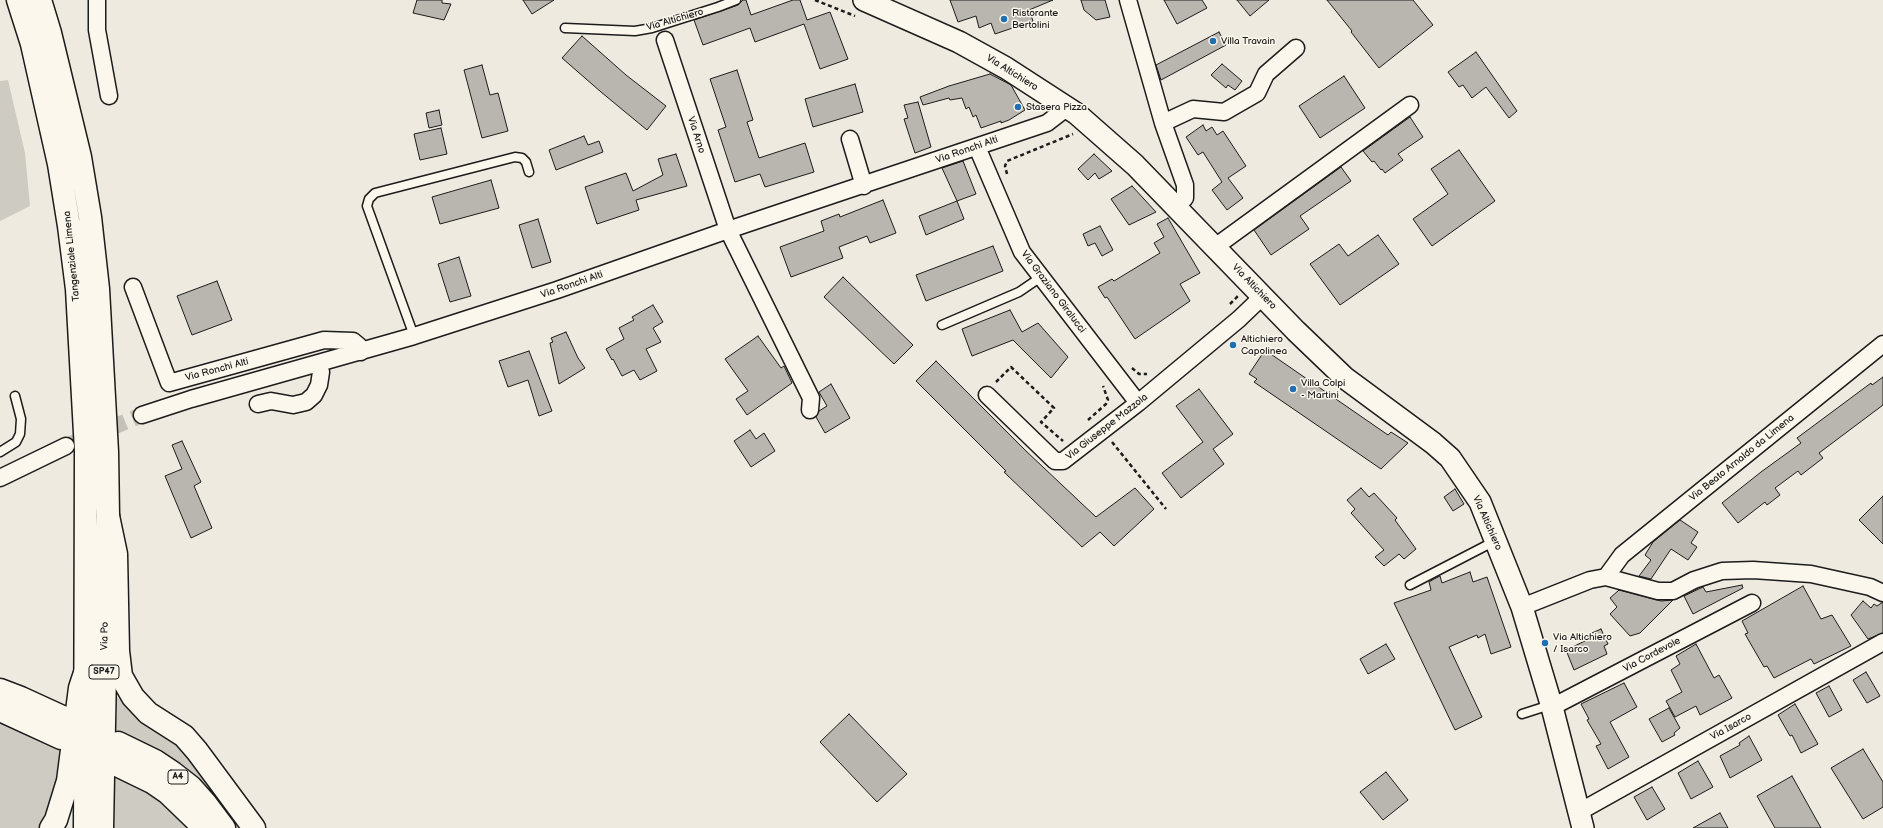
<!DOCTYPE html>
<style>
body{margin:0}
canvas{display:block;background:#eeeadf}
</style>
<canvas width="1883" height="828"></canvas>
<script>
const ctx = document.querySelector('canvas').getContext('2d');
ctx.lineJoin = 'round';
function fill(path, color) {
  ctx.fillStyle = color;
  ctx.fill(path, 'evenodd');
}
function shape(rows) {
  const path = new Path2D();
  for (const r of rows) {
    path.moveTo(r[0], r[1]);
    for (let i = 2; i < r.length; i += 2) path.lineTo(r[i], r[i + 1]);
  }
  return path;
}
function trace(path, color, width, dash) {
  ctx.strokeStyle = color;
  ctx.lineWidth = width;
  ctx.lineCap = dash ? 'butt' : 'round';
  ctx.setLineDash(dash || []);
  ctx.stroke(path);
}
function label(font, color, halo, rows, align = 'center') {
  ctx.font = font + ' "Balsamiq Sans",sans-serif';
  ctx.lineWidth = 3;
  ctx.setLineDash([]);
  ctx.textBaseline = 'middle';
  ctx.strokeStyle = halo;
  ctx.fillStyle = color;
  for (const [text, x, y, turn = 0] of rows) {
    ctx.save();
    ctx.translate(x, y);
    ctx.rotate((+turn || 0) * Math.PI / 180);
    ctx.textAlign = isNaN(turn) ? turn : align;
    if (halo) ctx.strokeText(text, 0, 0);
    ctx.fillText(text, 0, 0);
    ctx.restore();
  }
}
fill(shape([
 [8,80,25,153,30,206,0,221,0,81],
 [117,697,132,706,179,740,245,828,235,828,230,819,155,750,116,730],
 [0,717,65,746,52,807,41,828,0,828],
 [112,770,150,790,191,828,112,828]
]), '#ceccc2');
const building = shape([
 [417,0,442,0,442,3,451,4,444,20,413,13,417,0],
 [523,0,554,0,532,14,523,0],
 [743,0,746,0,751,15,793,0,800,0,807,20,830,12,848,59,820,69,804,24,755,42,750,28,703,45,694,20,738,5,743,0],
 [950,0,1053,0,1029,10,1033,21,995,34,991,23,979,28,976,16,958,22,950,0],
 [1081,0,1105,0,1110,17,1096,20,1084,10,1081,0],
 [1164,0,1202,0,1207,8,1177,24,1164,0],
 [1237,0,1269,0,1250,16,1237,0],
 [1327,0,1413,0,1433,25,1379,68,1351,32,1352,31,1327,0],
 [1219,32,1226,45,1161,80,1156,65,1219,32],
 [582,36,626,75,666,106,647,130,601,92,562,58,582,36],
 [1476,52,1517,111,1509,118,1486,87,1472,98,1463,85,1459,87,1448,72,1476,52],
 [1222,64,1242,81,1235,90,1228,85,1226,88,1211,75,1222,64],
 [482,65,490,95,498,93,508,131,482,138,464,70,482,65],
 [737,70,753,120,747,122,759,158,805,143,814,172,765,187,760,174,735,182,718,130,726,127,710,79,737,70],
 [990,74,1011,85,1025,110,1009,120,1001,123,1001,121,981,128,976,115,973,117,969,107,966,109,962,98,950,100,949,98,923,105,920,97,949,86,990,74],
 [1344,76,1365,108,1320,138,1299,106,1344,76],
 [855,84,863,112,813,127,805,99,855,84],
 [918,102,931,147,915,153,904,119,908,118,904,105,918,102],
 [439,110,442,125,429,128,426,113,439,110],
 [1410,117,1423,137,1398,154,1403,160,1385,173,1382,169,1381,170,1374,161,1372,162,1363,151,1410,117],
 [1203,125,1206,131,1212,127,1217,135,1223,131,1246,166,1228,178,1243,198,1227,210,1212,190,1222,182,1203,152,1198,155,1186,137,1203,125],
 [441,128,447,154,420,160,414,134,441,128],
 [584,136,588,145,599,141,603,152,556,170,549,150,584,136],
 [1459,150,1495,201,1432,246,1413,219,1448,194,1431,169,1459,150],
 [676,154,687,186,636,200,639,210,597,224,585,187,626,173,633,191,663,175,658,159,676,154],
 [1094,154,1112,171,1099,179,1095,173,1088,180,1078,169,1094,154],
 [963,161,976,194,957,201,964,219,926,235,919,216,957,201,942,168,963,161],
 [1341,167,1351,181,1300,216,1309,229,1271,255,1254,230,1341,167],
 [491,180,499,208,440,224,432,197,491,180],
 [1132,186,1156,212,1129,225,1111,199,1132,186],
 [883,200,896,233,870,243,867,236,839,247,843,258,791,277,780,247,824,231,821,221,839,214,840,217,883,200],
 [1168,218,1200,273,1180,284,1190,301,1135,339,1107,297,1105,298,1098,287,1112,279,1114,281,1160,253,1154,243,1164,237,1157,224,1168,218],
 [538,219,551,262,532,268,519,225,538,219],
 [1100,226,1113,250,1102,256,1095,243,1088,246,1083,234,1100,226],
 [1378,235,1399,264,1340,305,1310,264,1339,244,1348,256,1378,235],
 [993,246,1003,271,926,301,916,275,993,246],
 [459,257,471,296,450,302,438,264,459,257],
 [843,277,913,345,894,364,824,297,843,277],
 [217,281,232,320,192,335,177,296,217,281],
 [653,305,663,322,653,328,661,342,646,349,657,371,640,380,634,370,622,376,613,359,612,360,606,349,624,339,619,328,634,320,632,317,653,305],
 [1010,310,1022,332,1038,323,1068,357,1051,378,1013,340,972,356,962,329,1010,310],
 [566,332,578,358,585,368,559,384,550,343,553,342,551,338,566,332],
 [758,336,781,368,784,366,792,383,747,415,736,399,748,391,725,359,758,336],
 [1265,350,1388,435,1391,432,1408,443,1381,469,1254,382,1257,379,1249,374,1265,350],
 [529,351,552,411,539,416,528,380,508,387,499,361,529,351],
 [936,361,1026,451,1096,517,1135,488,1154,509,1114,546,1100,532,1082,547,1004,472,1006,471,916,381,936,361],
 [1883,377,1883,405,1819,453,1823,458,1801,475,1798,471,1775,488,1780,495,1767,505,1765,502,1738,523,1722,503,1761,472,1801,443,1797,438,1871,383,1872,385,1883,377],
 [831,384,850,418,825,433,816,417,819,411,827,406,819,392,831,384],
 [1199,389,1233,434,1213,449,1224,464,1181,498,1162,473,1203,442,1176,406,1199,389],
 [750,430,756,439,764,433,775,451,751,467,734,441,750,430],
 [182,441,201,482,194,486,212,528,191,538,165,476,182,469,172,445,182,441],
 [1361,488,1369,497,1374,493,1397,518,1395,520,1416,549,1404,559,1399,554,1384,566,1375,557,1384,550,1351,513,1355,509,1347,500,1361,488],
 [1455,489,1464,504,1453,511,1444,497,1455,489],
 [1883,496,1883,544,1859,520,1883,496],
 [1680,520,1698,532,1691,543,1697,547,1688,560,1671,549,1651,579,1639,576,1651,560,1645,555,1653,542,1680,520],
 [1470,572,1473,582,1487,577,1511,647,1491,654,1485,634,1478,638,1477,635,1449,647,1482,717,1455,730,1394,603,1431,590,1429,582,1434,579,1440,576,1442,583,1470,572],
 [1742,585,1743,588,1693,614,1684,596,1703,587,1706,592,1742,585],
 [1803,586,1821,619,1832,615,1851,646,1814,664,1811,659,1774,678,1767,666,1764,667,1745,634,1748,633,1742,621,1803,586],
 [1619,590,1661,601,1673,600,1640,633,1630,636,1610,614,1617,607,1610,598,1619,590],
 [1863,601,1871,608,1874,604,1877,606,1883,602,1883,633,1868,639,1851,615,1863,601],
 [1601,629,1608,644,1604,646,1607,654,1574,670,1566,650,1587,640,1585,636,1601,629],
 [1386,644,1395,659,1368,674,1360,659,1386,644],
 [1696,644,1714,678,1719,675,1732,698,1700,715,1696,706,1675,717,1666,701,1682,692,1671,670,1680,664,1676,656,1696,644],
 [1866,672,1880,696,1867,703,1853,680,1866,672],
 [1624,683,1637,707,1610,722,1629,757,1608,769,1596,746,1601,744,1587,720,1589,719,1581,704,1624,683],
 [1829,686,1842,710,1829,717,1816,693,1829,686],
 [1795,704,1818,744,1801,753,1792,735,1790,736,1778,715,1795,704],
 [1669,708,1680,728,1674,733,1675,735,1662,742,1649,719,1669,708],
 [849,714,907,774,877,802,820,742,849,714],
 [1749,736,1762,760,1730,778,1720,756,1740,745,1739,743,1749,736],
 [1863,749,1883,782,1883,807,1863,819,1831,768,1863,749],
 [1698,761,1713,787,1691,799,1678,773,1698,761],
 [1386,772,1408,800,1383,820,1360,792,1386,772],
 [1792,776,1821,828,1775,828,1757,796,1792,776],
 [1652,787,1665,809,1647,820,1634,797,1652,787],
 [1720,813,1728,828,1693,828,1720,813]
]);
fill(building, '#b9b6af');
trace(building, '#1c1c1c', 1);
trace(shape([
 [66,446,142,415]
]), '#c4c1b8', 16, [16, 8]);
const service = shape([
 [565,28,635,31,652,28,718,7,736,0],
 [942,325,1019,292,1041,277],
 [414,336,367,206,369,199,375,193,515,157,522,158,526,162,529,172],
 [0,452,16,442,20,434,21,419,15,396],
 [1410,585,1495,541],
 [1522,714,1550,705]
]);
const minor = shape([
 [97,0,97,30,109,96],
 [1128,0,1163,123,1185,185,1185,198,1176,208],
 [665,40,728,230,811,398,810,410],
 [1163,123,1193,109,1224,112,1257,93,1266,74,1296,48],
 [850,139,864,186],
 [977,147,1022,252,1138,403],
 [1215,247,1410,105],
 [133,287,169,383,324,340,353,341,359,346,361,352],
 [987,395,1055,461,1063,461,1138,403,1239,319,1263,296],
 [258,404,271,401,293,405,306,402,314,395,319,385,321,372,318,364],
 [142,415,191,399,414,336,557,290,728,230,1047,123,1060,113,1065,106],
 [0,478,66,446],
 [1606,577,1622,555,1883,344],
 [1522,607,1590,580,1606,577,1658,591,1673,591,1694,580,1722,571,1753,570,1811,574,1870,587,1883,593],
 [1552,707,1752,603],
 [1579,812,1883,642]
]);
const tertiary = shape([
 [864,0,959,42,1006,68,1077,114,1135,165,1296,331,1345,378,1433,443,1450,458,1480,502,1522,607,1552,707,1583,828]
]);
const trunk = shape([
 [18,0,32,44,59,164,69,226,77,289,86,451,85,828],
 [40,0,50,33,80,157,90,217,98,289,107,452,108,516,102,828]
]);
const motorway = shape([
 [108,516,116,554,118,651,121,676,133,697,148,713,184,736,197,751,254,828],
 [0,690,21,698,69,720],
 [0,710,61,738],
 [118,743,155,761,173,773,191,787,206,804,224,828],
 [115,764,152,782,168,793,195,819,202,828],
 [51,828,56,820,68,781,80,688,85,673]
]);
trace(service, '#1c1c1c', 11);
trace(minor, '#1c1c1c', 19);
trace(tertiary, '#1c1c1c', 24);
trace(trunk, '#1c1c1c', 25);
trace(motorway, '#1c1c1c', 25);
trace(shape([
 [815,0,855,16],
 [1007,174,1005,166,1007,161,1073,134],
 [1230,304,1238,296],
 [1132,368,1139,374,1147,374],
 [996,382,1011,367,1054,408,1041,422,1063,441],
 [1088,420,1106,404,1108,400,1103,386],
 [1112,442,1166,509]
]), '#1c1c1c', 2.5, [4, 3]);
trace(service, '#fbf7ec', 8);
trace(minor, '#fbf7ec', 16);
trace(tertiary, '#fbf7ec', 21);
trace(trunk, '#fbf7ec', 22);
trace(motorway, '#fbf7ec', 22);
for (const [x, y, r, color] of [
 [1004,19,4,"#1f6fb2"],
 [1213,41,4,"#1f6fb2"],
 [1018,107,4,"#1f6fb2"],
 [1233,345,4,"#1f6fb2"],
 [1293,389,4,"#1f6fb2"],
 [1545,643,4,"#1f6fb2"]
]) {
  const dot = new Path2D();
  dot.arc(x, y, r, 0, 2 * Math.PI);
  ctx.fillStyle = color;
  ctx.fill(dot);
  trace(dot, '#fbf7ec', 1.5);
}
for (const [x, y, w] of [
 [104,672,30],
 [178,777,20]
]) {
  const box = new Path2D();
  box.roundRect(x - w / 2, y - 7, w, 14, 3);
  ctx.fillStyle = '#fbf7ec';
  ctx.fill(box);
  trace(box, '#1c1c1c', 1);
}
label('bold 9px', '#1c1c1c', null, [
 ["SP47",104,672],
 ["A4",178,777]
]);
label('10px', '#1c1c1c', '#fbf7ec', [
 ["Ristorante",1012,13],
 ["Bertolini",1012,25],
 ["Villa Travain",1221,41],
 ["Stasera Pizza",1026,107],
 ["Altichiero",1241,339],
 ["Capolinea",1241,351],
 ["Villa Colpi",1301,383],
 ["- Martini",1301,395],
 ["Via Altichiero",1553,637],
 ["/ Isarco",1553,649]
], 'left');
label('10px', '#1c1c1c', '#fbf7ec', [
 ["Via Altichiero",675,20,-16],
 ["Via Altichiero",1012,73,32],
 ["Via Arno",696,135,72],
 ["Via Ronchi Alti",967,150,-19],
 ["Tangenziale Limena",72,256,-96],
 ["Via Ronchi Alti",572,285,-19],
 ["Via Altichiero",1254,287,46],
 ["Via Graziano Giralucci",1053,292,53],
 ["Via Ronchi Alti",217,370,-15],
 ["Via Giuseppe Mazzola",1107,427,-38],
 ["Via Beato Arnaldo da Limena",1742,458,-39],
 ["Via Altichiero",1487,523,66],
 ["Via Po",105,636,-89],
 ["Via Cordevole",1652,655,-28],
 ["Via Isarco",1731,727,-29]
]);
</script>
